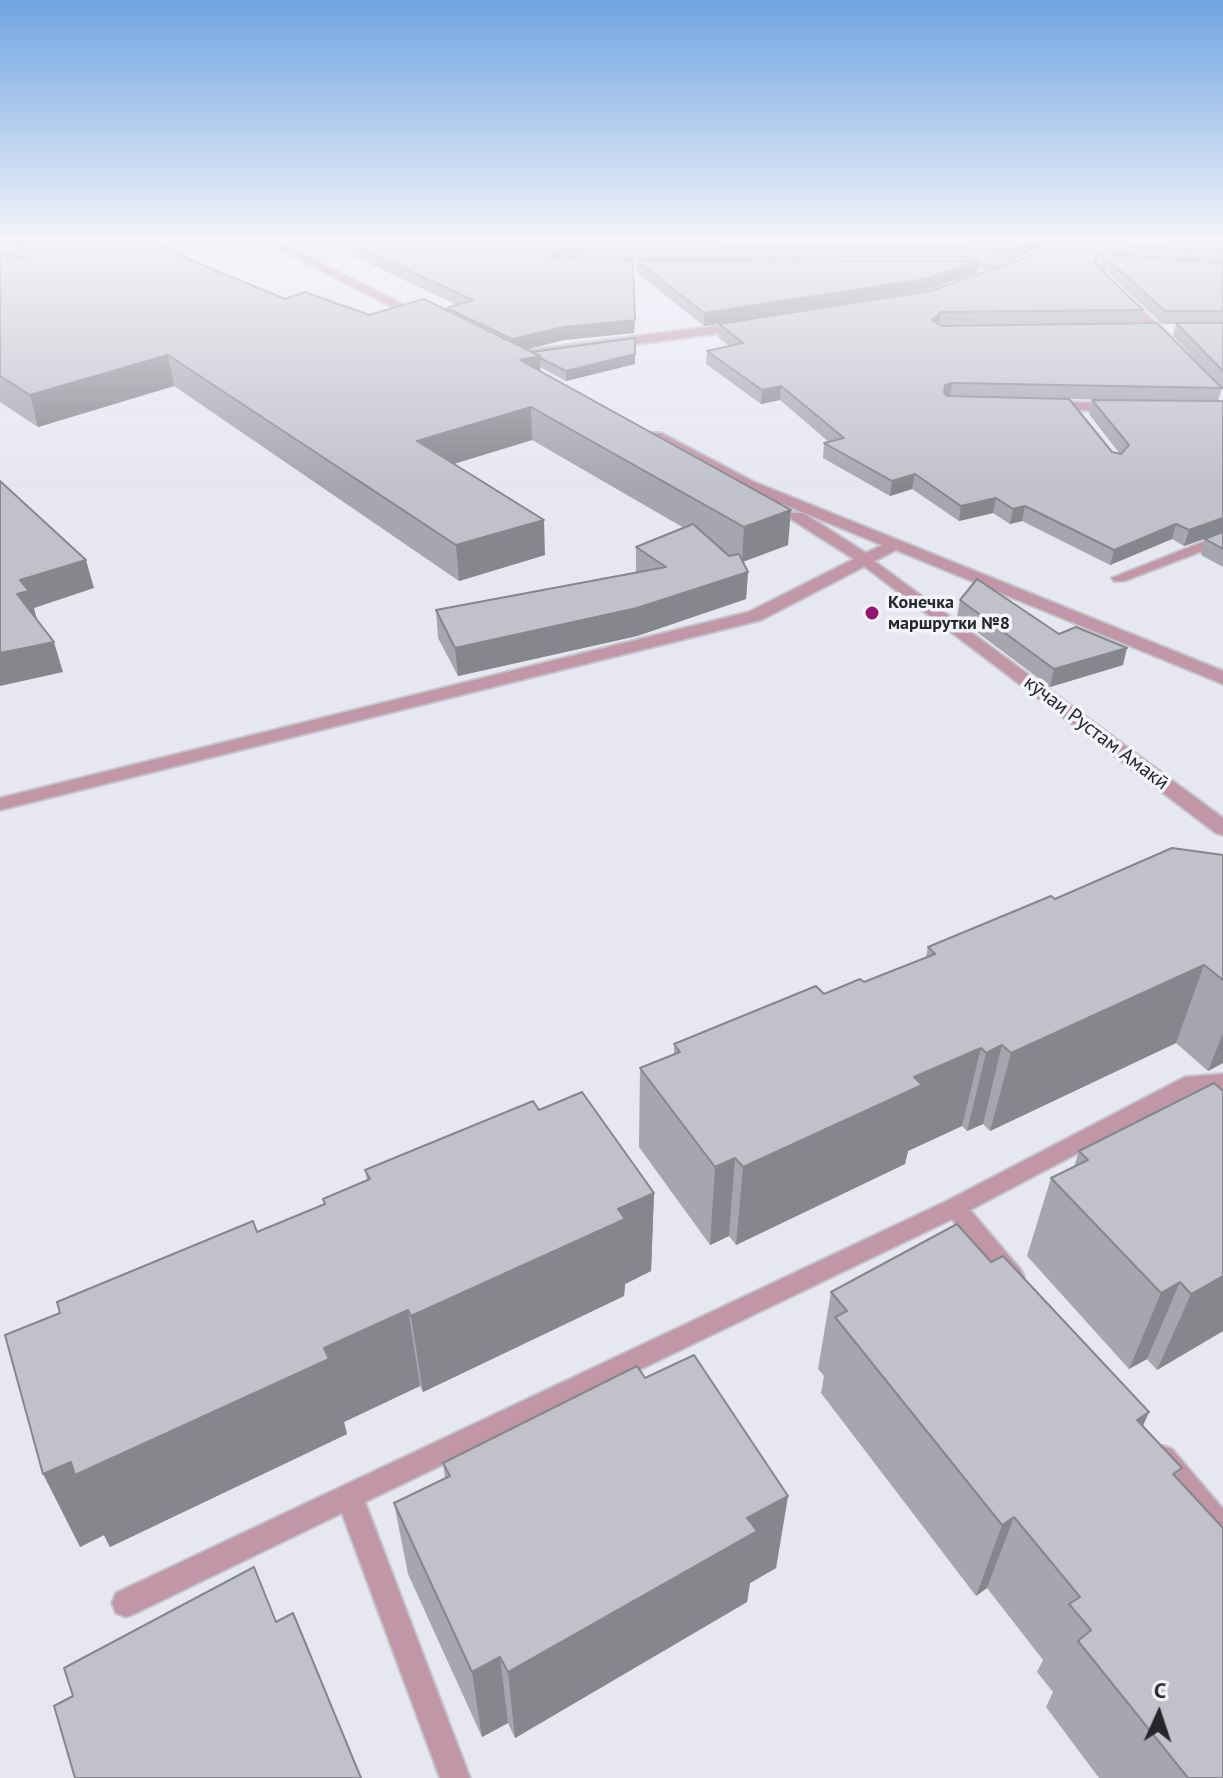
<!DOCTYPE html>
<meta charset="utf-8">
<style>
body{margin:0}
#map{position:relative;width:1223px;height:1778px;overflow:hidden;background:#e6e7f1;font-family:"PT Sans",sans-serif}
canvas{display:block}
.north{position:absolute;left:1119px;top:1674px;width:80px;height:80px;-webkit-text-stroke:6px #f3f4fe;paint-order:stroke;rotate:3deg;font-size:22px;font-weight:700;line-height:32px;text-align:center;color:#26272a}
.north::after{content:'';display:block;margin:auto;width:28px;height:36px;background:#26272a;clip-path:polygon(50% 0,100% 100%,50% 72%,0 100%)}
</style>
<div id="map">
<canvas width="1223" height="1778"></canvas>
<div class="north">С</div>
</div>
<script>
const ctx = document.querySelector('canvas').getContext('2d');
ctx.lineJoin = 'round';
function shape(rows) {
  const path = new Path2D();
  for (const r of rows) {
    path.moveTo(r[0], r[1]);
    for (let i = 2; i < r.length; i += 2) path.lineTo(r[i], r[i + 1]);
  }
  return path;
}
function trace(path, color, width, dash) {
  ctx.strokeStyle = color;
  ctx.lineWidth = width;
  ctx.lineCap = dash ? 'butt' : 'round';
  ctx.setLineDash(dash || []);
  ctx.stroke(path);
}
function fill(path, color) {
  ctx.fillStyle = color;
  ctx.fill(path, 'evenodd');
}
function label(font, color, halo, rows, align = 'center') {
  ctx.font = font + ' "PT Sans",sans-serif';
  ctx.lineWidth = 7;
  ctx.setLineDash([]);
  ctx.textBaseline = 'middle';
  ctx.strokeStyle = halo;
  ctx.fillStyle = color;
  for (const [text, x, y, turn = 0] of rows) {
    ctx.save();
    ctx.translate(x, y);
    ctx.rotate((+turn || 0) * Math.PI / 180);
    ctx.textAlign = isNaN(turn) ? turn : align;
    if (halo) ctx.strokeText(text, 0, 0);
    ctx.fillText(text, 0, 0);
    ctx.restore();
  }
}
const service = shape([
 [15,238,23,238,32,284,24,282,15,238],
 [1077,240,1083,240,1110,259,1104,274,1171,337,1171,341,1163,341,1105,288,1094,274,1102,262,1077,244,1077,240],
 [1223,534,1223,543,1124,581,1114,581,1112,578,1223,534],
 [1223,1074,1223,1090,1195,1091,970,1210,1020,1269,1024,1276,1020,1283,1012,1286,1004,1283,952,1219,365,1502,470,1778,440,1778,342,1513,136,1613,126,1617,116,1613,112,1603,116,1593,947,1201,1185,1077,1223,1074],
 [1163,1446,1172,1449,1223,1509,1223,1543,1213,1539,1154,1467,1150,1458,1154,1449,1163,1446]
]);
const minor = shape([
 [948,261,1015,264,1021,267,1015,270,944,266,948,261],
 [747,322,751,323,751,329,531,358,525,354,531,350,747,322],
 [1048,402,1118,403,1125,407,1118,411,1043,409,1041,406,1048,402],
 [866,555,1223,818,1223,835,1216,833,860,563,860,557,866,555]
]);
const tertiary = shape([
 [257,238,271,238,432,319,422,322,257,238],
 [651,433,661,433,754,482,1223,671,1223,684,896,550,761,620,0,810,0,798,749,612,854,559,791,519,791,513,803,513,866,553,882,545,744,488,651,439,651,433]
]);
trace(service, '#c3c4cd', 4);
trace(minor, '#c3c4cd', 4);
trace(tertiary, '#c3c4cd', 4);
fill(service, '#c196a7');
fill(minor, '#c196a7');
fill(tertiary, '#c196a7');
fill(shape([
 [325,238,1060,238,1009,262,937,258,674,260,977,273,924,291,704,326,636,272,636,260,633,260,634,333,564,340,527,349,532,352,635,354,635,364,566,381,540,367,540,372,788,545,743,562,748,572,746,599,637,636,458,676,438,638,436,610,636,573,636,547,684,528,532,440,454,464,545,555,459,581,174,386,38,427,0,402,0,253,26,258,188,259,285,299,369,315,447,310,447,308,457,305,353,256,352,249],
 [1086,238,1223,238,1223,389,1173,336,1176,324,1162,324,1108,273,1110,261,1114,255,1110,255],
 [1100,250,1097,266,1143,310,1140,323,1222,388,1218,401,1223,401,1223,567,1201,555,1205,539,1219,534,1184,546,1172,539,1110,565,1022,521,1010,524,993,513,959,521,912,489,890,496,823,458,824,443,829,442,780,400,761,404,706,364,707,351,729,346,718,337,719,324,930,291,1022,259],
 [1101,324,941,326,940,325],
 [1070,399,1112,400,1092,400,1089,414,1120,454,1112,452],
 [960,600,1059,634,1123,665,1050,687,957,617],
 [1223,855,1223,1063,1208,1071,1176,1043,990,1131,983,1124,967,1131,962,1126,908,1151,905,1164,736,1245,729,1236,710,1245,639,1147,640,1068,674,1055,674,1044,824,994,864,982,926,957,928,947,1055,899],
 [1223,1091,1223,1331,1157,1370,1147,1359,1129,1369,1027,1256,1051,1178,1074,1167,1079,1151],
 [539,1110,654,1193,651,1271,625,1284,624,1296,423,1392,420,1386,344,1422,347,1434,110,1547,104,1535,80,1547,257,1232,324,1204,323,1199,367,1180,365,1170],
 [991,1262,1149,1412,1143,1426,1182,1468,1177,1478,1223,1778,1099,1778,1046,1707,1053,1692,1037,1672,1043,1660,987,1588,976,1596,821,1393,824,1376,818,1369,831,1292],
 [645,1378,788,1496,776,1568,750,1583,747,1602,515,1738,508,1723,482,1737,408,1574,394,1503,445,1478,443,1463]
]), '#a5a6ae');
fill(shape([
 [1036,238,1060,238,1009,262,1012,250],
 [557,249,557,261,550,257],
 [979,261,977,273,924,291,704,326,704,313],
 [941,312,939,325,932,320],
 [635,320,634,333,564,340,513,353,512,339,564,327],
 [635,354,635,364,566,381,566,371],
 [168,355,174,386,38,427,30,395],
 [540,356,541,387,520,360],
 [952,383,950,397,943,399,945,385],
 [781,386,780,400,761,404,762,390],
 [531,407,532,440,420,474,417,441],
 [915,474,912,489,890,496,892,481],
 [996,498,993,513,959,521,961,506],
 [1025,506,1022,521,1010,524,1013,509],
 [791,510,788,545,742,562,744,527],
 [1223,518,1223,532,1184,546,1189,530],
 [544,520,545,555,459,581,456,545],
 [1176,524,1172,539,1110,565,1114,550],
 [86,560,94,588,34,608,37,620,17,594,20,580],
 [748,572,746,599,637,636,458,676,455,648],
 [54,642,63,672,0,686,0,653],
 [1127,648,1123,665,1050,687,1054,669],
 [1204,965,1176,1043,990,1131,1011,1053],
 [1223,1033,1223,1063,1208,1071],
 [1002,1045,983,1124,967,1131,986,1053],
 [981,1048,962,1126,908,1151,905,1164,736,1245,743,1167,914,1077],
 [735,1158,729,1236,710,1245,715,1167],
 [654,1193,651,1271,625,1284,624,1296,423,1392,411,1316,618,1209],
 [1223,1276,1223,1331,1157,1370,1191,1294],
 [1180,1282,1147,1359,1129,1369,1161,1293],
 [408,1310,420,1386,344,1422,347,1434,110,1547,104,1535,80,1547,43,1474],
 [1149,1412,1115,1486,1137,1420],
 [788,1496,776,1568,750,1583,747,1602,515,1738,508,1672,747,1518],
 [1014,1517,987,1588,976,1596,1002,1525],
 [500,1657,508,1723,482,1737,472,1672]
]), '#86878d');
const building = shape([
 [27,238,151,238,188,259,285,299,305,292,369,315,424,299,540,356,520,360,791,510,744,527,531,407,417,441,544,520,456,545,168,355,30,395,0,376,0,253,13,251,16,257,26,258,28,248,27,238],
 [356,238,1036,238,1012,250,939,246,557,249,550,257,633,260,635,320,564,327,512,339,447,308,473,300,351,244,362,241,356,238],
 [1065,238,1083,238,1100,250,1094,263,1143,310,941,312,932,320,941,326,1157,323,1222,388,952,383,945,385,944,393,947,396,1069,399,1112,452,1121,454,1129,445,1092,400,1223,401,1223,518,1189,530,1176,524,1114,550,1025,506,1013,509,996,498,961,506,915,474,892,481,824,443,844,438,781,386,762,390,707,351,743,343,719,324,930,291,1022,259,1065,238],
 [1106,238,1223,238,1223,252,1113,243,1106,238],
 [1114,255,1223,263,1223,311,1165,311,1110,261,1114,255],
 [636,260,979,261,926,279,704,313,636,260],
 [1176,323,1223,323,1223,371,1176,323],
 [635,338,635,354,566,371,540,358,540,356,532,352,635,338],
 [0,481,86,560,20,580,29,591,17,594,54,642,0,653,0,481],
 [693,524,729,556,739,554,748,572,637,608,455,648,436,610,666,567,636,547,693,524],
 [1223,532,1223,549,1205,539,1223,532],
 [977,579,1059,634,1076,627,1127,648,1054,669,960,600,977,579],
 [1172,848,1223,855,1223,980,1204,965,1011,1053,1002,1045,986,1053,981,1048,914,1077,922,1085,743,1167,735,1158,715,1167,640,1068,680,1052,674,1044,816,986,824,994,860,979,864,982,935,954,928,947,1051,896,1055,899,1172,848],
 [1214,1083,1223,1091,1223,1276,1191,1294,1180,1282,1161,1293,1051,1178,1088,1160,1079,1151,1214,1083],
 [582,1092,654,1193,618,1209,625,1219,411,1316,408,1310,324,1348,329,1359,75,1475,71,1462,43,1474,5,1335,60,1313,57,1302,253,1221,257,1232,325,1204,323,1199,370,1179,365,1170,533,1101,539,1110,582,1092],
 [957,1224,991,1262,1003,1256,1149,1412,1137,1420,1182,1468,1173,1474,1223,1528,1223,1778,1188,1778,1078,1641,1091,1630,1069,1604,1080,1597,1014,1517,1002,1525,835,1317,847,1311,831,1292,957,1224],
 [694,1355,788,1496,747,1518,757,1531,508,1672,500,1657,472,1672,394,1503,450,1476,443,1463,637,1366,645,1378,694,1355],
 [254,1567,276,1622,293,1613,361,1778,75,1778,54,1706,73,1696,64,1668,254,1567]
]);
fill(building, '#c0c1ca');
trace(building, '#86878d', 2);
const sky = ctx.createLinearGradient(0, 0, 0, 487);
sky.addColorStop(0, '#6fa4e2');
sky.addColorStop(0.49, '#f4f4f9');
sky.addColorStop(1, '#f4f4f900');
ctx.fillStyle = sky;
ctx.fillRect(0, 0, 1223, 487);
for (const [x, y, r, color] of [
 [872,613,8,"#921570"]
]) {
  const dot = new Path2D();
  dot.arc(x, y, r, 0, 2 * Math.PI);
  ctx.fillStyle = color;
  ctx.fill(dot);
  trace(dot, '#f3f4fe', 3);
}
label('bold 18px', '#26272a', '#f3f4fe', [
 ["Конечка",888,603],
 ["маршрутки №8",888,624]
], 'left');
label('20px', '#26272a', '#f3f4fe', [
 ["кӯчаи Рустам Амакӣ",1096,733,37]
]);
</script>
